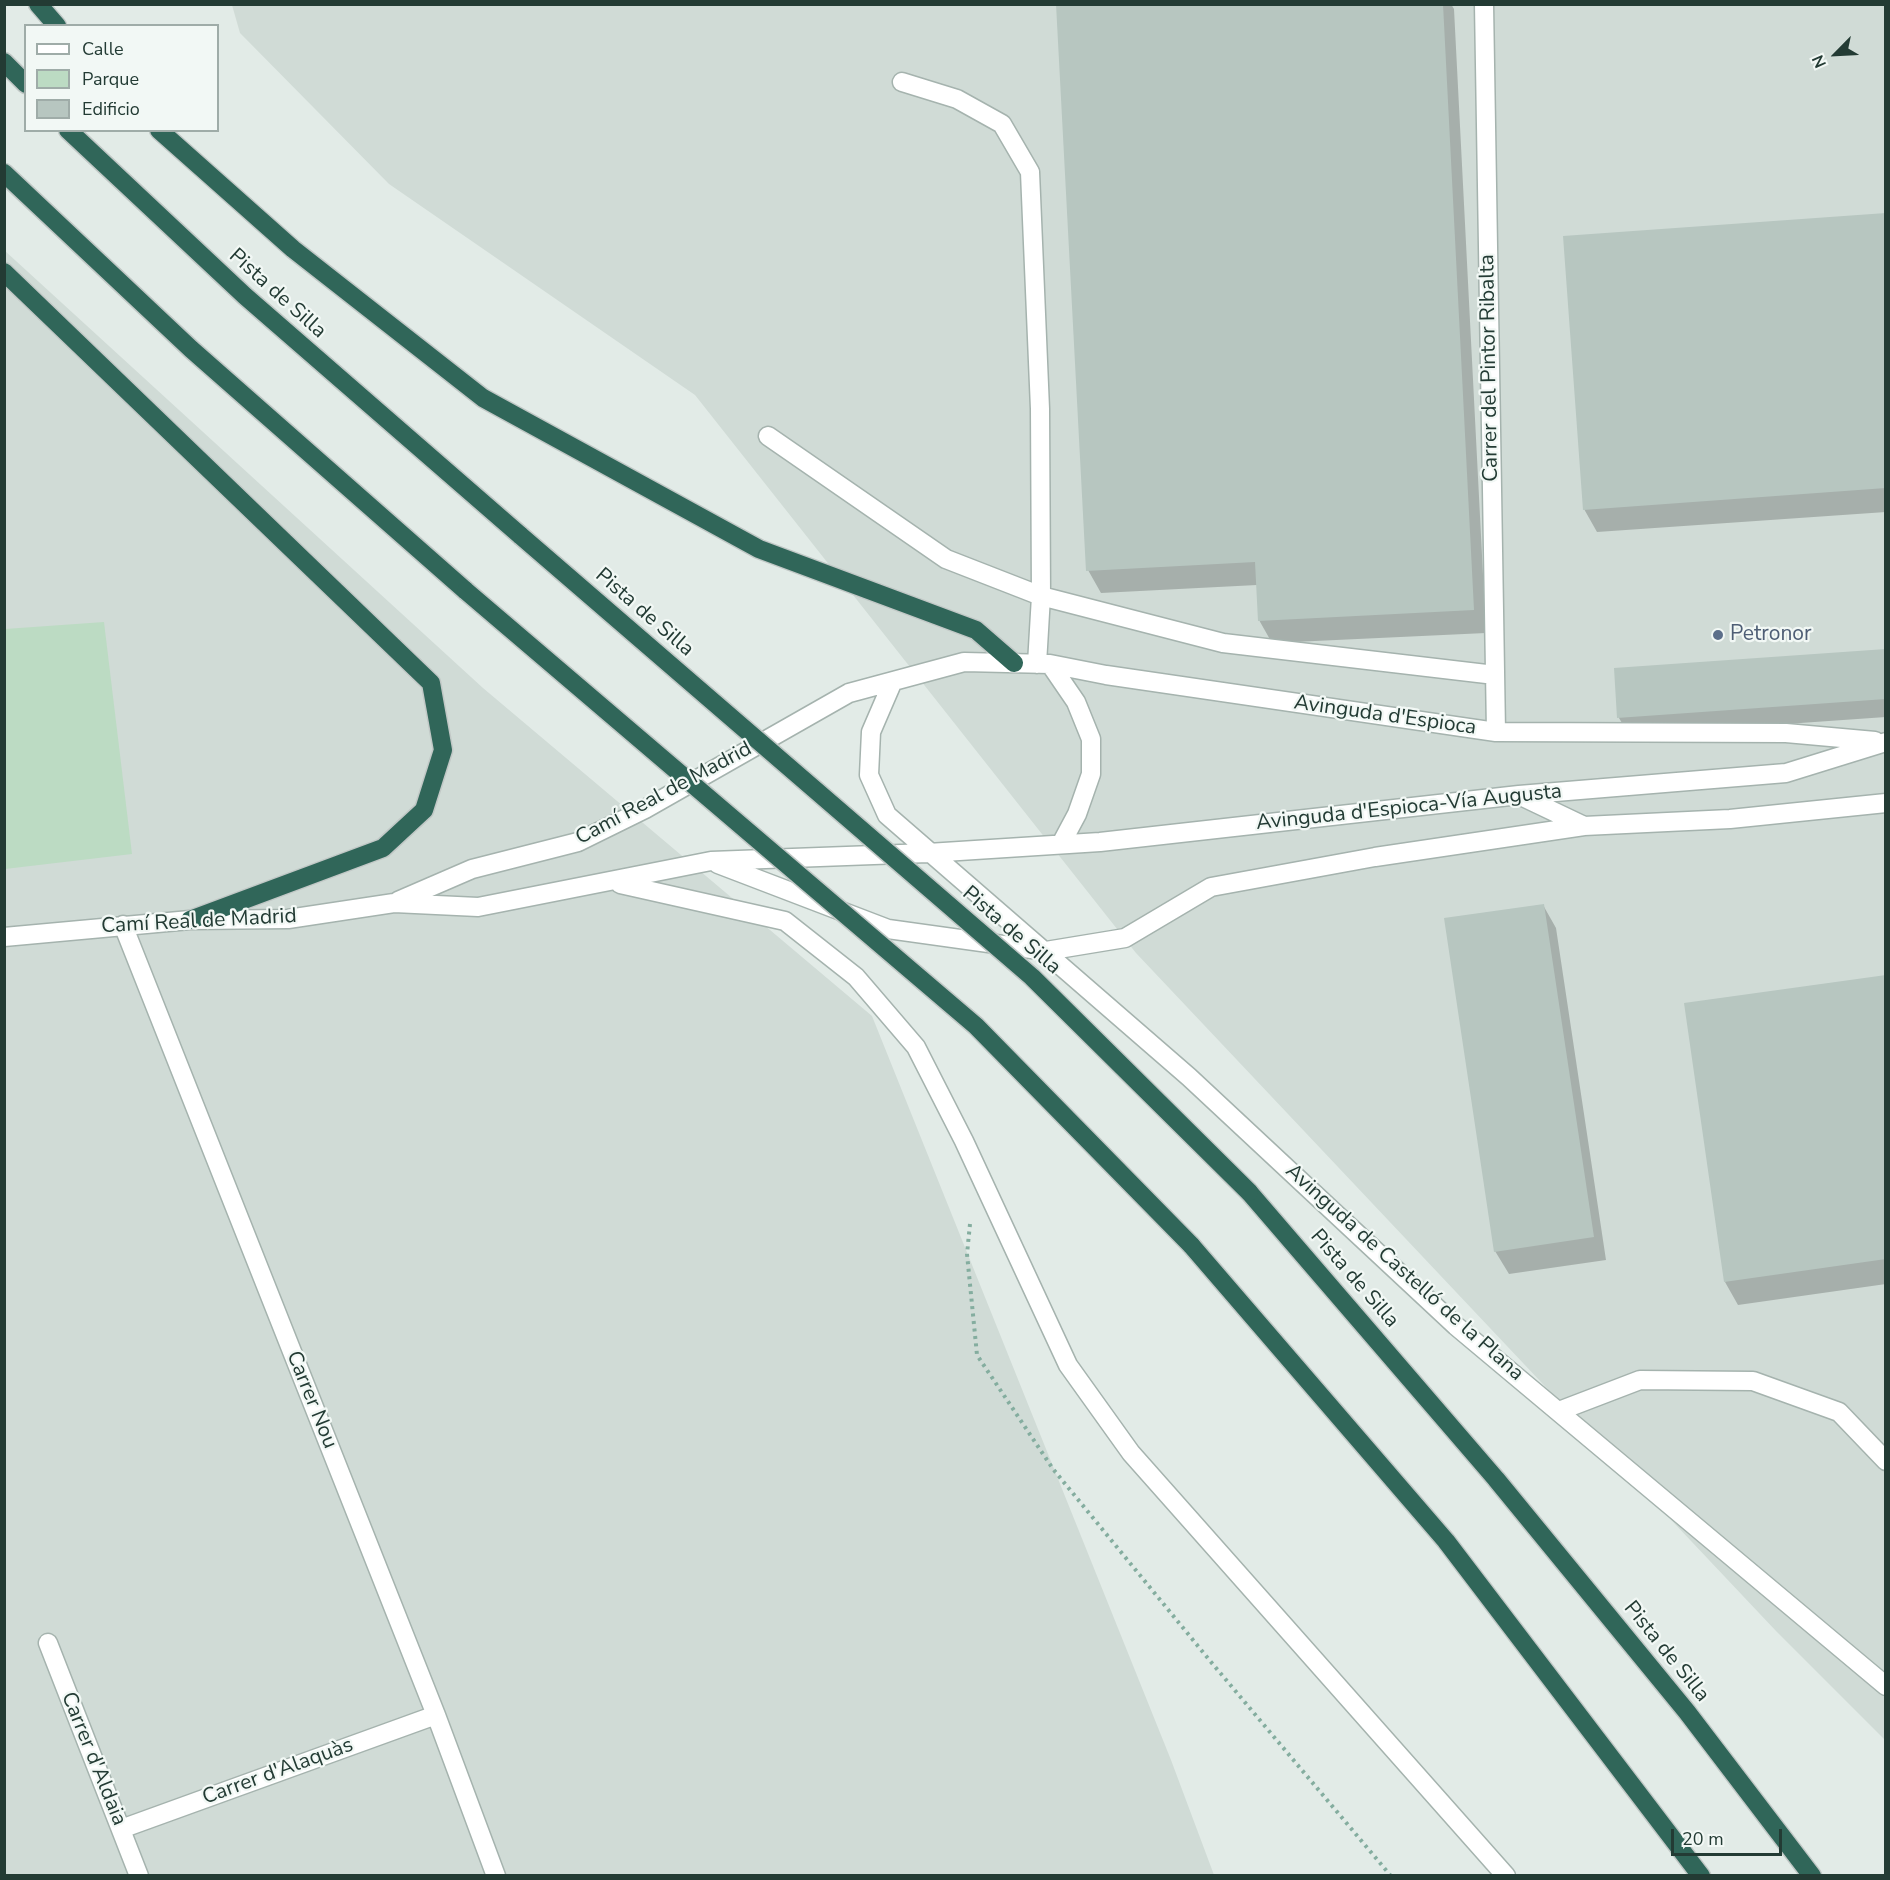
<!DOCTYPE html>
<meta charset="utf-8">
<style>
body{margin:0}
#map{position:relative;width:1890px;height:1880px;overflow:hidden;background:#e2ebe7;font-family:"Nunito Sans",sans-serif}
canvas{display:block}
.frame{position:absolute;inset:0;border:6px solid #233b34;pointer-events:none}
.legend{position:absolute;left:24px;top:24px;width:195px;height:108px;box-sizing:border-box;background:#f2f8f5;border:2px solid #9faca8;margin:0;padding:8px 10px;list-style:none;font-size:18px;color:#233b34}
.legend li{display:flex;align-items:center;gap:12px;height:30px}
.legend b{width:30px;border:2px solid #9faca8}
.north{position:absolute;left:1806px;top:24px;width:60px;height:60px;-webkit-text-stroke:4px #f2f8f5;paint-order:stroke;rotate:246deg;font-size:16px;font-weight:700;line-height:24px;text-align:center;color:#233b34}
.north::after{content:'';display:block;margin:auto;width:21px;height:27px;background:#233b34;clip-path:polygon(50% 0,100% 100%,50% 72%,0 100%)}
.scale{position:absolute;left:1671px;top:1829px;width:111px;height:27px;box-sizing:border-box;border:3px solid #233b34;border-top:0;padding-left:8px;font-size:18px;line-height:21px;white-space:nowrap;color:#233b34;-webkit-text-stroke:4px #f2f8f5;paint-order:stroke}
</style>
<div id="map">
<canvas width="1890" height="1880"></canvas>
<div class="frame"></div>
<ul class="legend">
<li><b style="height:8px;background:#fff"></b>Calle</li>
<li><b style="height:16px;background:#bcdbc3"></b>Parque</li>
<li><b style="height:16px;background:#b7c6c0"></b>Edificio</li>
</ul>
<div class="north">N</div>
<div class="scale">20 m</div>
</div>
<script>
const ctx = document.querySelector('canvas').getContext('2d');
ctx.lineJoin = 'round';
function fill(path, color) {
  ctx.fillStyle = color;
  ctx.fill(path, 'evenodd');
}
function shape(rows) {
  const path = new Path2D();
  for (const r of rows) {
    path.moveTo(r[0], r[1]);
    for (let i = 2; i < r.length; i += 2) path.lineTo(r[i], r[i + 1]);
  }
  return path;
}
function trace(path, color, width, dash) {
  ctx.strokeStyle = color;
  ctx.lineWidth = width;
  ctx.lineCap = dash ? 'butt' : 'round';
  ctx.setLineDash(dash || []);
  ctx.stroke(path);
}
function label(font, color, halo, rows, align = 'center') {
  ctx.font = font + ' "Nunito Sans",sans-serif';
  ctx.lineWidth = 4.5;
  ctx.setLineDash([]);
  ctx.textBaseline = 'middle';
  ctx.strokeStyle = halo;
  ctx.fillStyle = color;
  for (const [text, x, y, turn = 0] of rows) {
    ctx.save();
    ctx.translate(x, y);
    ctx.rotate((+turn || 0) * Math.PI / 180);
    ctx.textAlign = isNaN(turn) ? turn : align;
    if (halo) ctx.strokeText(text, 0, 0);
    ctx.fillText(text, 0, 0);
    ctx.restore();
  }
}
fill(shape([
 [232,5,1885,5,1885,1740,1776,1631,1136,953,695,395,389,184,240,33],
 [4,250,483,688,872,1016,1171,1760,1214,1875,5,1875]
]), '#d0dbd6');
fill(shape([
 [104,622,132,854,5,869,5,629]
]), '#bcdbc3');
fill(shape([
 [1071,4,1451,4,1454,9,1486,633,1272,643,1259,620,1257,585,1101,593,1088,570],
 [1886,215,1886,512,1597,532,1584,509],
 [1886,650,1886,717,1629,735,1619,718,1615,669],
 [1543,905,1556,928,1606,1260,1509,1274,1495,1251],
 [1886,977,1886,1284,1738,1305,1725,1282]
]), '#0003');
fill(shape([
 [1056,4,1443,4,1474,610,1258,621,1255,562,1086,571],
 [1886,213,1886,488,1583,510,1563,236],
 [1886,649,1886,699,1617,718,1614,668],
 [1544,904,1594,1237,1494,1252,1444,918],
 [1886,975,1886,1259,1724,1282,1684,1003]
]), '#b7c6c0');
const minor = shape([
 [1484,4,1496,732],
 [902,82,957,99,1002,124,1030,172,1040,409,1041,596,1037,664],
 [768,436,946,559,1041,596,1223,643,1495,675],
 [1050,664,1076,702,1091,739,1091,774,1077,814,1061,844],
 [893,681,871,732,869,775,887,815,1189,1077,1456,1326,1886,1686],
 [1521,796,1584,826],
 [718,864,888,929,1046,951,1125,938,1211,887,1375,857,1584,826,1730,819,1886,803],
 [620,884,785,921,856,977,916,1047,964,1141,1068,1365,1131,1453,1506,1876],
 [398,901,472,869,578,842,645,809,849,693,964,662,1050,664,1106,675,1496,732,1786,733,1875,741],
 [123,925,436,1715,496,1876],
 [4,937,190,920,288,919,394,903,478,907,711,861,928,853,1100,842,1519,795,1786,773,1886,742],
 [1559,1411,1640,1380,1753,1381,1839,1412,1886,1461],
 [48,1643,139,1876],
 [121,1829,436,1715]
]);
const highway = shape([
 [38,4,57,26],
 [4,62,26,84],
 [68,130,245,296,521,536],
 [159,130,293,249,483,398,759,549,976,630,1014,663],
 [4,173,191,349,466,591],
 [4,272,431,683,443,750,424,810,383,848,190,920],
 [1249,1192,1496,1479,1687,1712,1812,1876],
 [1191,1245,1446,1541,1701,1876]
]);
trace(minor, '#a5b3ae', 21);
trace(highway, '#c1c8c6', 21);
trace(shape([
 [970,1224,967,1254,977,1355,1053,1469,1211,1662,1391,1876]
]), '#84ad9f', 4, [3, 4.5]);
trace(minor, '#fff', 18);
trace(highway, '#306659', 18);
const highwayBridge = shape([
 [521,536,1032,977,1249,1192],
 [466,591,976,1026,1191,1245]
]);
trace(highwayBridge, '#c1c8c6', 21, []);
trace(highwayBridge, '#306659', 18);
for (const [x, y, r, color] of [
 [1718,635,6,"#5c6f8a"]
]) {
  const dot = new Path2D();
  dot.arc(x, y, r, 0, 2 * Math.PI);
  ctx.fillStyle = color;
  ctx.fill(dot);
  trace(dot, '#f2f8f5', 2);
}
label('21px', '#233b34', '#f2f8f5', [
 ["Pista de Silla",277,294,42],
 ["Carrer del Pintor Ribalta",1490,368,-91],
 ["Pista de Silla",644,613,41],
 ["Avinguda d'Espioca",1385,716,8],
 ["Camí Real de Madrid",664,794,-28],
 ["Avinguda d'Espioca-Vía Augusta",1409,808,-6],
 ["Camí Real de Madrid",199,922,-3],
 ["Pista de Silla",1011,931,41],
 ["Avinguda de Castelló de la Plana",1404,1273,42],
 ["Pista de Silla",1354,1279,49],
 ["Carrer Nou",311,1400,68],
 ["Pista de Silla",1666,1652,51],
 ["Carrer d'Aldaia",93,1759,68],
 ["Carrer d'Alaquàs",278,1772,-20]
]);
label('21px', '#4e5e75', '#f2f8f5', [
 ["Petronor",1730,635]
], 'left');
</script>
